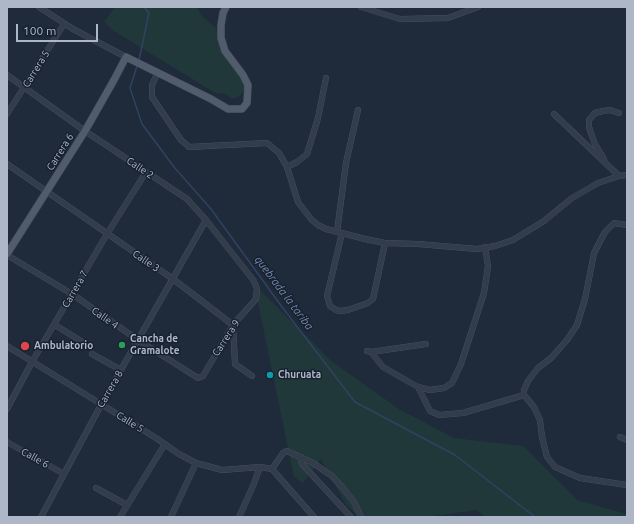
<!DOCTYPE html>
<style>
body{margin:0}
#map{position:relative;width:634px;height:524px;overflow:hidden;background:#1f2a3a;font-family:Ubuntu,sans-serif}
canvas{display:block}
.frame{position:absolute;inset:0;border:8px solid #adb7c7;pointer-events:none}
.scale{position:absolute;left:16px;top:24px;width:82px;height:18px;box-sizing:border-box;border:2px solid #adb7c7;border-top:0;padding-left:5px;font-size:12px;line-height:14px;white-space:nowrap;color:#adb7c7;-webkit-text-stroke:3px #18212f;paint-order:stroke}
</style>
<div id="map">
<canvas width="634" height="524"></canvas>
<div class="frame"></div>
<div class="scale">100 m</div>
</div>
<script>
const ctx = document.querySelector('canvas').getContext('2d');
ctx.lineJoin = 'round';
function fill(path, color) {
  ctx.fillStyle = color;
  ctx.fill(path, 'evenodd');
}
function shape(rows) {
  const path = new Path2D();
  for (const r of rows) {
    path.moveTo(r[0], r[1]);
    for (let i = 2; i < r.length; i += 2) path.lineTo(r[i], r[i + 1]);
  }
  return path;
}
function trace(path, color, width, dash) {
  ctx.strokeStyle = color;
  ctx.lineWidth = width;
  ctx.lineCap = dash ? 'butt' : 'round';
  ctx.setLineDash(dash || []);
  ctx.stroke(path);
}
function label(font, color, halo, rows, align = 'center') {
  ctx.font = font + ' Ubuntu,sans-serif';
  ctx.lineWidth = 3;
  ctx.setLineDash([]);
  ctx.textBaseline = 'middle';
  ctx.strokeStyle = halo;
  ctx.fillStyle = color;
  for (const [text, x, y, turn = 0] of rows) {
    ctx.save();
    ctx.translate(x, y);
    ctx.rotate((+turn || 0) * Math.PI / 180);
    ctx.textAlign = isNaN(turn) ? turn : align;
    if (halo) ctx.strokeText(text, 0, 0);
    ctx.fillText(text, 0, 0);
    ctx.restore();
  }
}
fill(shape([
 [115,7,197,7,202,16,216,28,222,52,245,85,243,92,240,96,233,99,225,94,215,93,114,31,104,22],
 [254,284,330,360,399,409,454,438,523,446,577,500,627,514,627,517,485,517,477,510,427,517,359,517,345,503,321,459,303,483,294,477]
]), '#21383b');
trace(shape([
 [139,60,149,13,144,7],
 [137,66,130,88,142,124,174,167,211,209,282,307,355,402,455,455,535,517]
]), '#2f4361', 1.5);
const minor = shape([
 [39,7,73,29,126,57],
 [361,7,400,19,448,18,478,7],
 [158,72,152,85,152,97,181,140,189,147,267,143,279,153,287,167,298,202,311,219,318,225,326,229,365,239,385,243,418,244,477,249,495,246,513,240,544,221,572,198,598,183,619,176,627,175],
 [7,75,85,131,187,199,206,220,254,281,257,289,256,299,233,325,203,376,198,378,138,340,72,294,7,255],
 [7,114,64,24],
 [554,114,619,176],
 [604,159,595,144,592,136,589,127,589,120,595,113,603,111,610,110,619,113],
 [7,164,173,279,233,325,235,364,252,376],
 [287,167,297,162,307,154,318,118,326,78],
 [337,232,346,163,358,110],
 [342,233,327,296,330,306,336,310,340,311,348,310,368,303,373,299,385,243],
 [55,325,81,341],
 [7,346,156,438,179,454,196,463,222,470,260,467,272,469,314,517],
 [367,351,371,352,383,367,418,387,430,411,439,415,463,413,524,395,524,390,528,381,538,368,551,358,567,340,577,325,585,299,594,253,605,232,614,223,627,225],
 [371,352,426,344],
 [92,354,121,370],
 [418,387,430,390,444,388,452,383,461,364,484,293,488,266,485,247],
 [524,395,534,407,540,420,542,437,547,457,555,467,580,478,627,485],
 [7,409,32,362,107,234,146,172],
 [620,437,627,440],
 [7,442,64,474],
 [301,457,301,461,302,464,351,517],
 [272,469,283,453,287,451,313,463,332,476,343,488,354,502,361,517],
 [96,488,127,505],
 [41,517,101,405,206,220],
 [120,517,165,444],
 [171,517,196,463],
 [239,517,253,486,260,467]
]);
const major = shape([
 [7,254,85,131,114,80,126,57,211,99,228,109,242,109,247,103,248,85,243,75,225,51,221,38,221,25,223,13,226,7]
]);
trace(minor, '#505a68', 6);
trace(major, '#3c4554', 8);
trace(minor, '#333c4a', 5.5);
trace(major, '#505b6b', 7);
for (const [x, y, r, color] of [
 [122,345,4,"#2e9e5b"],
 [25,346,5,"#e0444e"],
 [270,375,4,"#0f9aa8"]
]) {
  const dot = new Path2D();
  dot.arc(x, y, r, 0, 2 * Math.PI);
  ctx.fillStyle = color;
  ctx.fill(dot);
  trace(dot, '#18212f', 1.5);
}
label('10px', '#adb7c7', '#18212f', [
 ["Carrera 5",36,69,-58],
 ["Carrera 6",60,152,-58],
 ["Calle 2",140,168,34],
 ["Calle 3",146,261,34],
 ["Carrera 7",75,289,-60],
 ["Calle 4",105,318,35],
 ["Carrera 9",226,338,-57],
 ["Carrera 8",110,389,-60],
 ["Calle 5",130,422,31],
 ["Calle 6",35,458,29]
]);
label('bold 10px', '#adb7c7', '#18212f', [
 ["Cancha de",130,339],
 ["Gramalote",130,351],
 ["Ambulatorio",34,346],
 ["Churuata",278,375]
], 'left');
label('italic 11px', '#738db2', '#18212f', [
 ["quebrada la tariba",284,293,53]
]);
</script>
